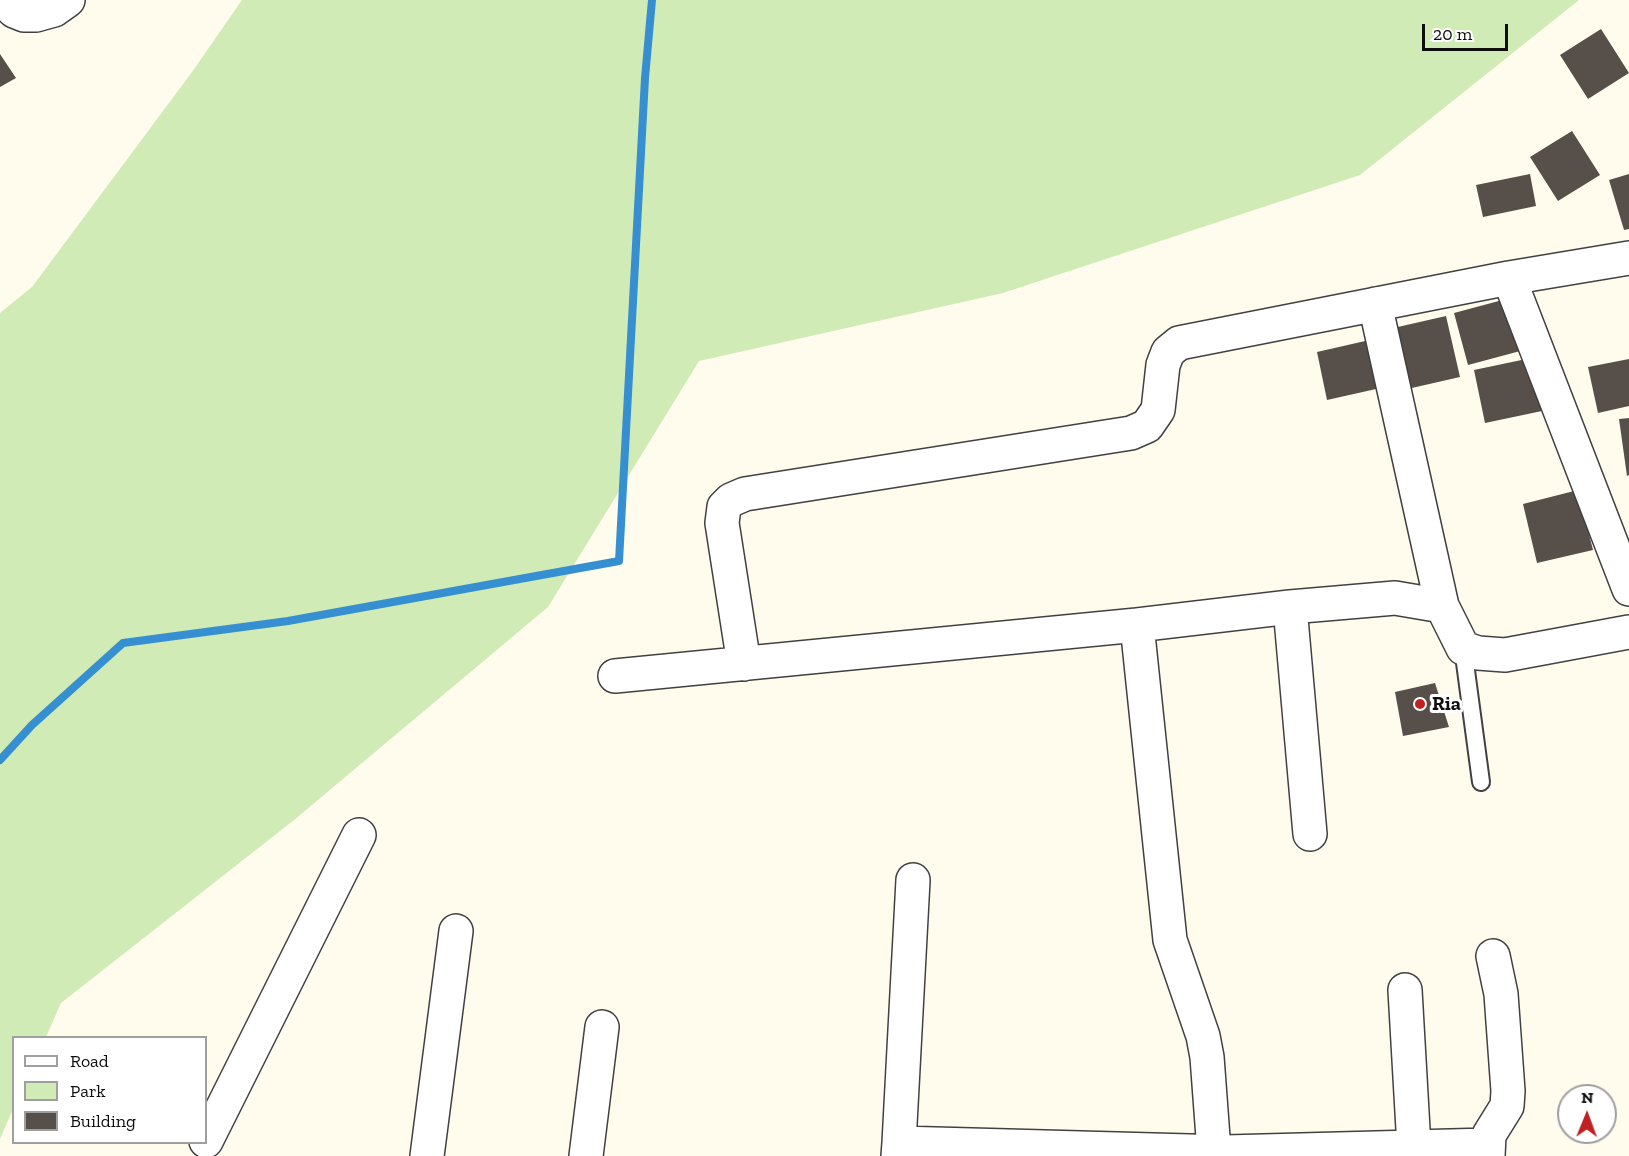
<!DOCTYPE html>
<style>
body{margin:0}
#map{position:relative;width:1629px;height:1156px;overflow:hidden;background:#fffcee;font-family:"Zilla Slab",serif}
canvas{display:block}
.legend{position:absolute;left:12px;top:1036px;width:195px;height:108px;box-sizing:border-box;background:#fff;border:2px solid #9f9f9f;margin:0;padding:8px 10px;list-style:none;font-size:18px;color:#0e0e0e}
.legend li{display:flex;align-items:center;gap:12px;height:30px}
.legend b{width:30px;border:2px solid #9f9f9f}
.north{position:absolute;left:1557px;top:1084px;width:60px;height:60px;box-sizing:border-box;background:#fff;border:2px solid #9f9f9f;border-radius:50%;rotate:1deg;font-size:16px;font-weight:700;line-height:24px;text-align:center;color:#0e0e0e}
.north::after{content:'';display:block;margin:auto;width:21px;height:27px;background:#c22124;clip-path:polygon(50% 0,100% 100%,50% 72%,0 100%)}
.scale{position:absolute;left:1422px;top:24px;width:86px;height:27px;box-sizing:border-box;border:3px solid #0e0e0e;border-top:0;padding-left:8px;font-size:18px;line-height:21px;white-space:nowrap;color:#0e0e0e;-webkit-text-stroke:4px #fff;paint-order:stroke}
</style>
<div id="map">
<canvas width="1629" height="1156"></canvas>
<ul class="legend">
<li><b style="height:8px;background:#fff"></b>Road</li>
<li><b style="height:16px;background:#d0ebb6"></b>Park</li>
<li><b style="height:16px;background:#574f49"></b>Building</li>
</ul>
<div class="north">N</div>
<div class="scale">20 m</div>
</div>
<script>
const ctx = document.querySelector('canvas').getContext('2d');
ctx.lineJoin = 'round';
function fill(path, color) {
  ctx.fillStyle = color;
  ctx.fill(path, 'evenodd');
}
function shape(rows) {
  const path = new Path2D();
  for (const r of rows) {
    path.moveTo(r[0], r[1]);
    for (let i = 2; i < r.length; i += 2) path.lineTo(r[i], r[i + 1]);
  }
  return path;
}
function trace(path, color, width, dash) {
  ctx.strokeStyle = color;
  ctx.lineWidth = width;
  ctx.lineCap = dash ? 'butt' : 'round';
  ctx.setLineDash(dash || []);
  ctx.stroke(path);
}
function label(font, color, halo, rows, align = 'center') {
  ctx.font = font + ' "Zilla Slab",serif';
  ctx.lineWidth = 6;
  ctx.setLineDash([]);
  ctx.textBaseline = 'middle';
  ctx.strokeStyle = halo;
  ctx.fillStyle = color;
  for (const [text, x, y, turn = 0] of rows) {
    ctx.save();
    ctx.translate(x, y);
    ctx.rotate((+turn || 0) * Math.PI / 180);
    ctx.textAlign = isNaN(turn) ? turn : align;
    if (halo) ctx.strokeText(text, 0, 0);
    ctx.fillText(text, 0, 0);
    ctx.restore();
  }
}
fill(shape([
 [242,0,1579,0,1360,175,1003,293,699,361,548,607,294,820,61,1003,46,1037,14,1038,13,1109,0,1139,0,313,32,287,192,72]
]), '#d0ebb6');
trace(shape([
 [0,760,32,725,123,643,288,621,619,561,645,78,652,0]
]), '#368fd1', 8);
fill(shape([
 [1601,29,1629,73,1588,99,1560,55],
 [0,54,16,78,0,87],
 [1572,131,1600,175,1558,201,1530,157],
 [1530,174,1536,206,1483,217,1476,185],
 [1629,174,1629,229,1624,230,1609,180],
 [1510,298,1524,350,1468,365,1454,313],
 [1446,316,1460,377,1403,390,1389,329],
 [1374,339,1385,387,1327,400,1317,352],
 [1531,358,1542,411,1485,423,1474,370],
 [1629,359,1629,406,1598,413,1588,367],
 [1629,418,1629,475,1627,476,1619,419],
 [1578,490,1593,550,1537,563,1523,504],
 [1435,683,1449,727,1403,736,1395,692]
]), '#574f49');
const service = shape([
 [1463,648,1481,782]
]);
const minor = shape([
 [4,0,14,11,24,15,36,15,54,10,68,0],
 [1509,278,1629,589],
 [1375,304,1442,606],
 [1290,607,1310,834],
 [1137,625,1170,940,1203,1036,1207,1057,1214,1151],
 [744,664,722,523,724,507,731,500,745,494,1131,433,1147,426,1158,410,1163,365,1168,352,1179,343,1509,278,1629,258],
 [615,676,1137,625,1290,607,1395,598,1442,606,1463,648,1478,653,1505,655,1629,632],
 [1405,990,1414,1147],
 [206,1141,359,835],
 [899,1143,913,880],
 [427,1156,456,931],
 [586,1156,602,1027],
 [898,1156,899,1143,1226,1152,1488,1145],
 [1488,1156,1489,1135,1507,1106,1508,1091,1501,994,1493,956]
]);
trace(service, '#414141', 20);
trace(minor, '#414141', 36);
trace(service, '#fff', 16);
trace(minor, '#fff', 33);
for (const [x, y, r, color] of [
 [1420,704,6,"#c22124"]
]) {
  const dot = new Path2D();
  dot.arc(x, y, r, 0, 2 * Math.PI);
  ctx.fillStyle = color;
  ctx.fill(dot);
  trace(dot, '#fff', 2);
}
label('bold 20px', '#0e0e0e', '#fff', [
 ["Ria",1432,704]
], 'left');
</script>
